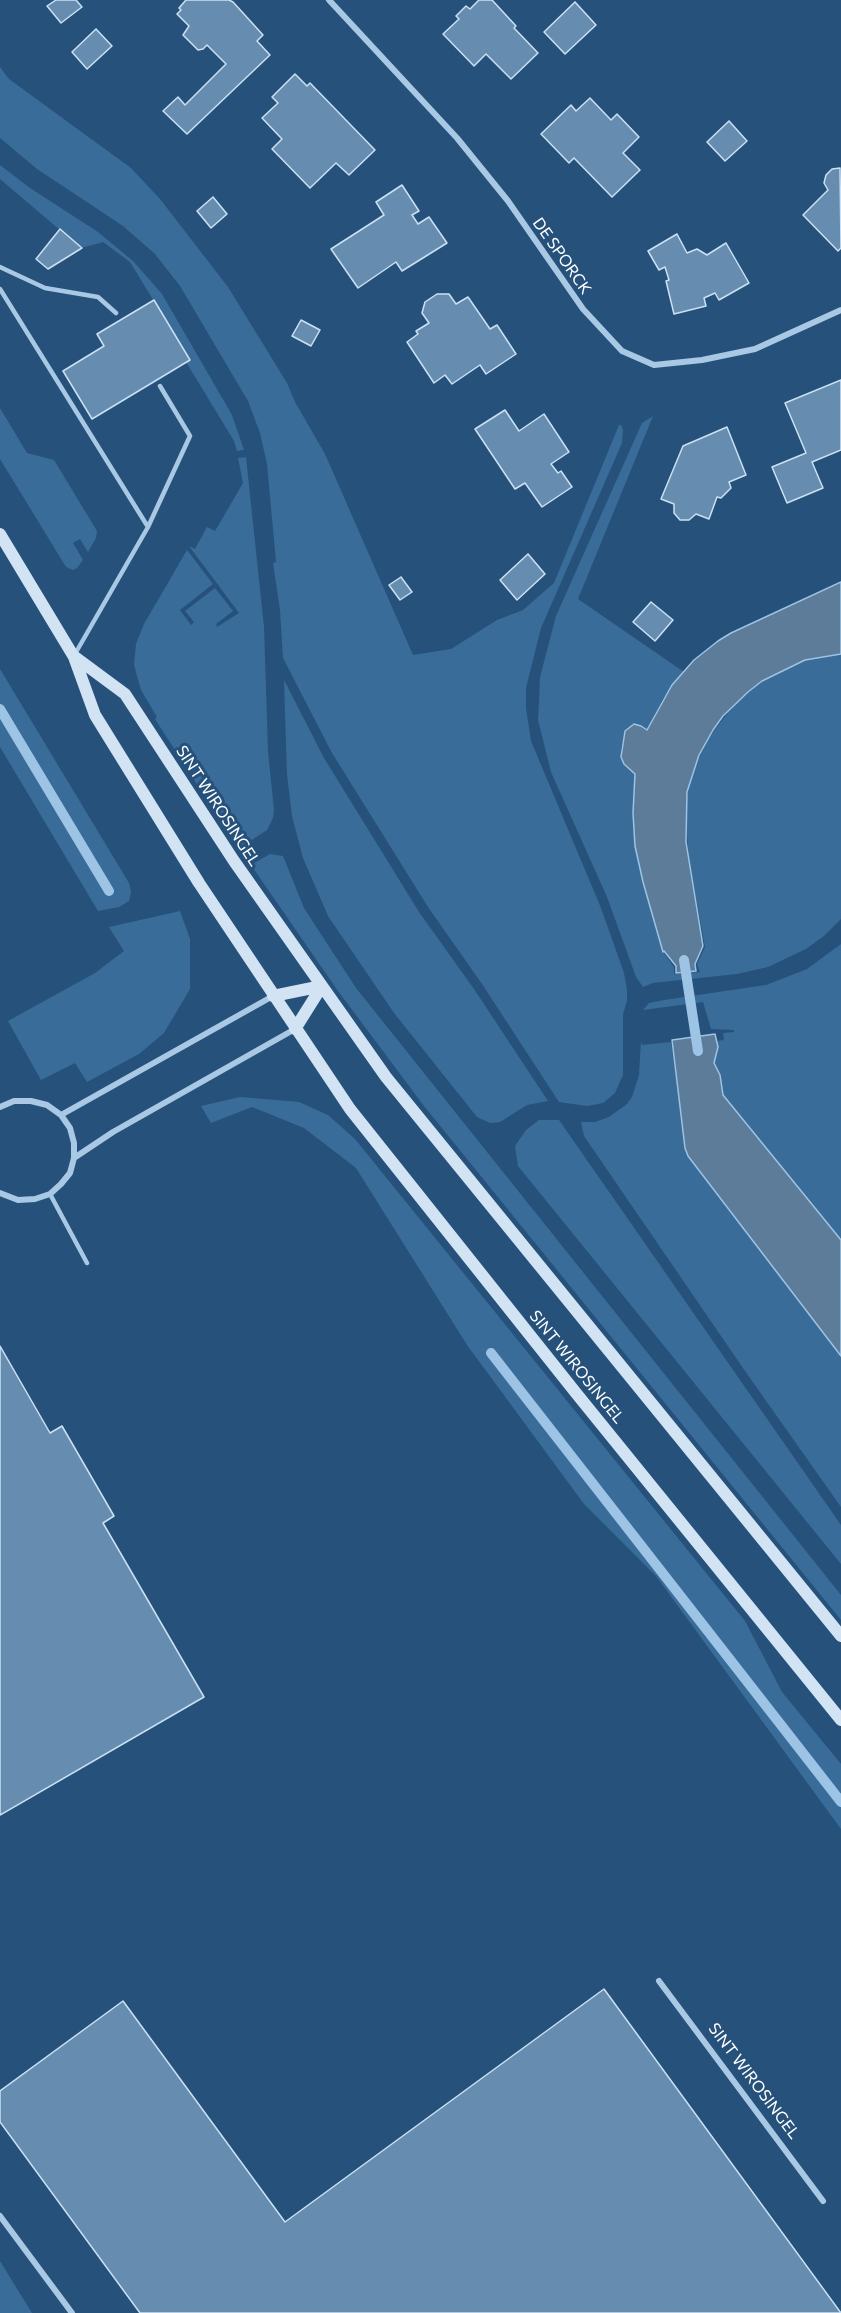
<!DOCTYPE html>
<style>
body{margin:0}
canvas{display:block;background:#25517b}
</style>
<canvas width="841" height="2313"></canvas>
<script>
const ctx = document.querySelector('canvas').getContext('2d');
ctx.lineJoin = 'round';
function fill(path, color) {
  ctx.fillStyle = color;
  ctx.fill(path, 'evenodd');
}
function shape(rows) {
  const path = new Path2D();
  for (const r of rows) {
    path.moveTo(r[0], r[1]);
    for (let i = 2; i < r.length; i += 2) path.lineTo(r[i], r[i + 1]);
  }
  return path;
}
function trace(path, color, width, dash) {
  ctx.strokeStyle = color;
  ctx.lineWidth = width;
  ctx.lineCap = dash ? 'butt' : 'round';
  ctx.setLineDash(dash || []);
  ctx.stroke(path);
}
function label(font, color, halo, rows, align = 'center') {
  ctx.font = font + ' Commissioner,sans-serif';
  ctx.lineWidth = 6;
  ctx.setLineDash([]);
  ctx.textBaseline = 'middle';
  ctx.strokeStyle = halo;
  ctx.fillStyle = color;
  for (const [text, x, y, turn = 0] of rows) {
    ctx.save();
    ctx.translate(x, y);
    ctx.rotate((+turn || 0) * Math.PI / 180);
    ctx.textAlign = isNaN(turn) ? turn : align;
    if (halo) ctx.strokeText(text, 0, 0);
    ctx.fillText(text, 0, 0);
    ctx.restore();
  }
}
fill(shape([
 [0,67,9,79,131,168,160,199,228,287,287,383,295,402,325,454,413,655,451,649,497,620,523,610,554,583,619,425,621,425,623,430,622,443,541,628,526,688,526,708,531,741,601,908,624,973,627,990,627,1001,623,1014,623,1075,615,1093,603,1103,587,1106,559,1102,482,984,428,907,332,753,283,658,280,610,273,563,276,562,267,464,260,433,248,401,180,286,155,254,123,226,37,169,0,138],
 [0,165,30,188,98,232,133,261,162,294,232,415,244,450,237,451,234,441,186,362,190,360,130,262,103,242,81,248,0,179],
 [0,408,27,453,54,460,97,531,96,538,88,552,80,539,73,543,83,560,77,568,73,570,66,567,0,459],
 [653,416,578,599,684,672,663,699,646,731,624,734,621,749,621,757,635,773,633,813,643,882,663,952,674,967,674,974,700,972,697,964,705,947,688,855,686,804,690,781,705,742,735,704,762,681,805,660,841,654,841,919,824,936,806,949,768,967,737,974,653,983,643,987,636,977,607,897,551,772,538,720,539,702,540,677,556,616,642,423],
 [246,457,264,627,268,752,274,810,273,818,267,830,241,847,234,842,155,719,157,717,141,690,134,665,136,644,144,624,187,550,213,584,180,610,191,625,194,622,185,611,215,588,233,611,216,624,217,627,239,613,189,546,195,549,207,527,215,531,243,483,238,458],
 [0,669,129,883,131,892,129,901,119,907,98,911,0,747],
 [284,680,324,758,419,912,474,989,548,1101,527,1105,500,1122,490,1123,477,1117,394,1013,328,916,303,858,292,816,287,774],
 [270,854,283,856,304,908,356,988,841,1595,841,1620,424,1106,338,991,251,865],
 [180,911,190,939,190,989,164,1033,139,1054,87,1082,75,1063,41,1080,8,1021,95,973,124,951,109,927],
 [841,944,841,1240,723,1095,720,1075,714,1063,717,1041,724,1040,723,1033,734,1032,734,1030,711,1029,703,1002,643,1010,649,1003,664,1000,766,985,807,969],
 [641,1041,642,1045,671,1042,688,1156,841,1356,841,1507,745,1371,584,1136,581,1122,595,1122,609,1117,627,1104,632,1097,639,1075],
 [240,1097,299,1102,328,1115,355,1139,745,1621,782,1692,841,1764,841,1829,656,1576,584,1504,467,1345,356,1168,304,1128,252,1107,211,1123,201,1106],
 [539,1120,559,1120,841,1525,841,1564,518,1166,515,1146,526,1130],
 [0,2261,32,2313,0,2313]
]), '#396c98');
const water = shape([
 [841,582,841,654,805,660,762,681,748,692,723,716,713,730,699,755,687,792,686,842,703,946,695,964,696,971,676,973,676,966,664,951,663,952,643,882,635,846,633,813,635,774,624,764,621,757,625,731,634,724,641,726,647,730,672,685,694,660,718,641,731,633,841,582],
 [715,1034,718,1047,714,1063,720,1075,723,1095,841,1240,841,1356,688,1156,685,1148,672,1040,715,1034]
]);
fill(water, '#5c7c99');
trace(water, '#9dc4e5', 1.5);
trace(shape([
 [0,709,109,891],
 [684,960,698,1051],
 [491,1353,841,1802]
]), '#9dc4e5', 10);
const building = shape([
 [56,0,76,0,82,7,61,23,47,6,56,0],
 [186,0,229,0,233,2,263,35,257,41,270,55,187,134,163,111,178,97,185,105,226,64,207,45,203,49,198,50,183,35,189,26,177,14,181,10,179,8,186,0],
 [479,0,492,0,516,26,514,28,538,53,511,79,486,54,474,66,443,34,459,19,456,16,466,6,470,9,479,0],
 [575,2,596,25,565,54,544,32,575,2],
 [96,29,112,46,87,69,72,52,96,29],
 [295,74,307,86,310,83,375,150,349,175,336,163,310,188,272,149,282,139,262,118,278,103,272,97,295,74],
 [590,98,611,120,617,114,639,137,623,153,640,170,612,197,574,158,569,163,541,134,571,105,576,111,590,98],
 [729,121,747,141,725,161,707,142,729,121],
 [840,168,841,248,838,251,803,215,828,190,824,183,826,175,832,169,840,168],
 [402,185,419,211,412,215,418,224,429,217,447,243,402,271,396,262,358,288,331,249,384,215,376,202,402,185],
 [213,197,227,214,211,228,197,211,213,197],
 [60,229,82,248,48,269,36,259,60,229],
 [677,234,687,253,697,249,707,255,726,243,749,283,719,300,715,293,704,298,706,306,674,314,666,281,669,280,665,267,659,270,648,251,677,234],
 [437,294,449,294,456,304,468,297,490,329,497,325,516,354,486,374,480,365,452,384,445,375,434,383,407,342,418,334,416,331,429,323,422,313,425,302,437,294],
 [154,300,190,360,92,419,63,371,104,346,97,334,154,300],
 [301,320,320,330,311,346,292,336,301,320],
 [841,380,841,450,812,462,823,488,787,503,772,467,806,453,785,403,841,380],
 [505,410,519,431,544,414,569,452,551,464,558,473,561,471,572,487,542,507,525,483,515,489,475,429,505,410],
 [727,427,746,475,729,482,731,488,721,498,717,497,709,519,696,514,689,520,680,520,674,513,674,504,661,499,683,446,727,427],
 [528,554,545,574,517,600,500,580,528,554],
 [401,577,412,592,400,600,389,585,401,577],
 [651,602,673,620,655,641,633,622,651,602],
 [0,1346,50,1433,62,1426,114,1516,103,1523,204,1697,0,1815,0,1346],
 [604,1989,841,2313,140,2313,0,2122,0,2091,123,2001,285,2222,604,1989]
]);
fill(building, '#668db0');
trace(building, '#cbe1f3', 1.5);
trace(shape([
 [0,267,45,288,98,297,116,313],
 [0,289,148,527],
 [75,654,148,527,190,436,160,386],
 [50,1194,87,1263]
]), '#a9c8e4', 4.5);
trace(shape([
 [329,0,457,138,508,201,583,309,622,351,654,365,702,360,755,349,841,310],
 [0,1107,14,1101,31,1101,47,1105,61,1115,70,1128,74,1143,74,1158,70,1173,61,1184,50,1194,35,1199,18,1200,0,1193],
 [61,1115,273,996],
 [74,1158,113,1132,295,1029],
 [659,1981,823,2201],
 [0,2216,72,2313]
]), '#a9c8e4', 6);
trace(shape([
 [0,534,74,657,95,715,199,883,350,1109,576,1393,841,1720],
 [75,657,125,694,234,861,386,1077,841,1636],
 [273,996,322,986],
 [295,1029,322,986]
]), '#d2e3f4', 12);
label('16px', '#fff', '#25517b', [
 ["DE SPORCK",562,256,55],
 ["SINT WIROSINGEL",218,806,57],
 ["SINT WIROSINGEL",577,1367,51],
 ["SINT WIROSINGEL",754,2081,53]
]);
</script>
